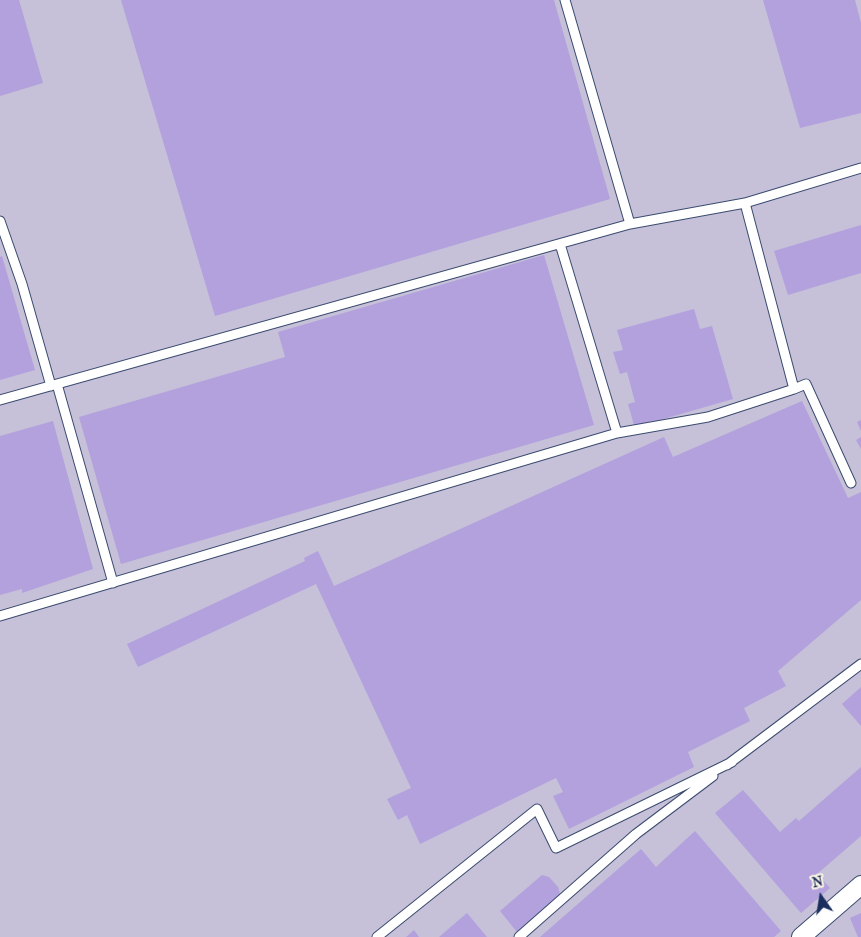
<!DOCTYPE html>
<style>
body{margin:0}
#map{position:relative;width:861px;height:937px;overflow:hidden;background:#f2eacf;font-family:"IM FELL French Canon",serif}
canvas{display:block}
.north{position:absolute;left:796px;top:872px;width:50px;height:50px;-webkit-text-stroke:4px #fcf5e5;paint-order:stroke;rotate:347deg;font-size:14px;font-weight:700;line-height:20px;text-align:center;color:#1b2f5e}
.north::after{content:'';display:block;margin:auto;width:18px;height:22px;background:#1b2f5e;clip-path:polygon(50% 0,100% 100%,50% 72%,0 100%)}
</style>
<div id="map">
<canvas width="861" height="937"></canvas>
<div class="north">N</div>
</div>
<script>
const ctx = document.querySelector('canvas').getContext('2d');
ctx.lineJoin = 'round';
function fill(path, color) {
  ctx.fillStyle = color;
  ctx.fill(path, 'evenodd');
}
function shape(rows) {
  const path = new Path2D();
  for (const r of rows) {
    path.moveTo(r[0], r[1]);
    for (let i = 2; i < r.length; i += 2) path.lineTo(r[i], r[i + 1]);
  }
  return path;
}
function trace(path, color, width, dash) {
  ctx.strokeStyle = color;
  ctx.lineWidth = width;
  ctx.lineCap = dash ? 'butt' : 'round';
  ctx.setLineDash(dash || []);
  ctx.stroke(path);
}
fill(shape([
 [0,0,861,0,861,937,0,937]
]), '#c6c0d9');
fill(shape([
 [0,0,19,0,43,83,0,96],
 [121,0,554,0,610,199,215,316],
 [763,0,855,0,861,23,861,113,800,128],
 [861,225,861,273,788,295,774,251],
 [544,255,594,425,121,564,79,417,285,357,278,332],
 [2,256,35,370,0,380,0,257],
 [694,309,700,329,712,326,733,399,660,420,634,425,628,404,635,402,627,372,620,374,613,352,623,350,617,330],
 [802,401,848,498,861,492,861,600,778,671,786,686,744,708,750,721,688,752,694,767,569,829,553,796,563,792,556,778,420,844,407,815,398,820,387,799,411,788,316,584,138,667,127,644,305,561,304,558,318,551,334,586,664,437,673,457],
 [861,420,861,431,857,422],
 [53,421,93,569,22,593,22,589,0,595,0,436],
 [861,437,861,449,856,440],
 [861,687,861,726,842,704],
 [861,767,861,836,817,874,830,888,801,913,715,813,743,790,780,832,796,818,799,821],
 [695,831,781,931,774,937,540,937,641,849,656,867],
 [542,875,549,877,558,887,560,894,517,932,500,911],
 [467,913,487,937,439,937],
 [861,913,861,937,858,937,850,918],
 [414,930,419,937,406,937]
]), '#b2a1dd');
const lane = shape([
 [565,0,630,224],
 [0,221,22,284,51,386],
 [57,384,113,583],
 [794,389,806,384,851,483],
 [0,400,630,224,745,203,861,168],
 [617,433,708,417,794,389,745,203],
 [0,616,617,433,560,244],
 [727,765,861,664],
 [377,937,537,809,556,848,732,762],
 [519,937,636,834,713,776]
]);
const street = shape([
 [801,937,861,885]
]);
trace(lane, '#3b4b6f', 11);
trace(street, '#3b4b6f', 20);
trace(lane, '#fff', 9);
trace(street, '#fff', 18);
</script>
